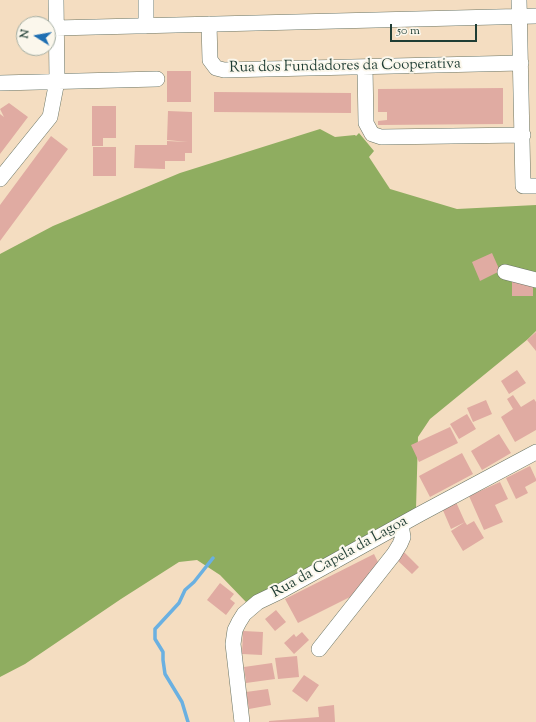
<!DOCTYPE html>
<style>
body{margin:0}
#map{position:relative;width:536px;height:722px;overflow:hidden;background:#f4ddc1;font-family:"Sorts Mill Goudy",serif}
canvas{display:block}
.north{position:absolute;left:16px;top:16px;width:40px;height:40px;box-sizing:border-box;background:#fbf7ec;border:1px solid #a3ada2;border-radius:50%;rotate:281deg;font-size:11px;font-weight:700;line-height:16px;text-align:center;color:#1f3d34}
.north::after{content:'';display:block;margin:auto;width:14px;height:18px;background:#1f6fb2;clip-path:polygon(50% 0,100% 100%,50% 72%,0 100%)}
.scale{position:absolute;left:390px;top:24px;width:87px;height:18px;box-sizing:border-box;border:2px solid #1f3d34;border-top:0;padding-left:5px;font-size:12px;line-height:14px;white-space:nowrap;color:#1f3d34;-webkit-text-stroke:3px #fbf7ec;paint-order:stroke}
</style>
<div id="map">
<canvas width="536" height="722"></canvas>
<div class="north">N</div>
<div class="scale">50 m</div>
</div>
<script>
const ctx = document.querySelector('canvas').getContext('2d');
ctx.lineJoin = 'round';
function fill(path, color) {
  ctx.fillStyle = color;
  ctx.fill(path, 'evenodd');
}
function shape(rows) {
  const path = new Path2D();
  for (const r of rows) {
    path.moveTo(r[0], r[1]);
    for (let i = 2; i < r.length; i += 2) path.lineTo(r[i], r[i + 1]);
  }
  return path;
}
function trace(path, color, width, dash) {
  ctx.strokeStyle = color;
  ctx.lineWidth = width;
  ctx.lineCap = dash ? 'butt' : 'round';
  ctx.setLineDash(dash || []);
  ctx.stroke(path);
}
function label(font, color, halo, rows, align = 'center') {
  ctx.font = font + ' "Sorts Mill Goudy",serif';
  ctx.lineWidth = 4;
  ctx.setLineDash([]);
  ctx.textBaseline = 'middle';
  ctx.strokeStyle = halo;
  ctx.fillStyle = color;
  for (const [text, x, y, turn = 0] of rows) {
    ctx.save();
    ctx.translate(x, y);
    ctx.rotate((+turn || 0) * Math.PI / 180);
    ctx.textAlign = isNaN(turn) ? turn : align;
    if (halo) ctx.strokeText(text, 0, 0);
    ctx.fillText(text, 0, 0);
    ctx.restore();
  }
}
fill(shape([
 [320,129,335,137,355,135,356,136,359,133,374,151,369,157,390,189,457,209,536,205,536,331,528,339,430,419,418,437,416,509,246,602,220,575,197,560,179,562,121,599,25,664,0,677,0,254,53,226,180,173]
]), '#8fad60');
trace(shape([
 [188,722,182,702,165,674,163,660,163,652,155,639,155,629,179,603,185,590,194,582,213,558]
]), '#6ab0e1', 3.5);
fill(shape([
 [167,71,191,71,191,102,167,102],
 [503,88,503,124,378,125,378,121,387,120,387,112,378,112,378,89],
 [214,92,351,93,351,113,214,112],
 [9,103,28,117,0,154,0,114,4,117,0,109],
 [92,106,116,106,116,138,103,138,103,146,92,146],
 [168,111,192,112,192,153,185,153,185,161,165,161,165,169,134,168,135,145,167,145,167,141,188,142,167,140],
 [51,136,68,149,0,241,0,205],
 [93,147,116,147,116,176,93,176],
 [492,253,500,271,480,281,472,262],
 [512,281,533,281,533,296,512,296],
 [536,332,536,351,527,340],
 [517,370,526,383,509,394,501,381],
 [513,395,521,407,534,399,536,402,536,430,515,442,501,417,513,409,507,399],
 [486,400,492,414,473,422,467,408],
 [467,414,476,429,459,439,450,424],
 [450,427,458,443,419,462,411,445],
 [499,434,511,453,482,470,471,451],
 [462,453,473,474,430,497,419,476],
 [530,466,536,479,536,481,525,487,528,493,516,499,506,478],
 [500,482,508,499,495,505,503,522,484,530,469,496],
 [456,502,465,522,451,529,442,508],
 [474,521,484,538,463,551,451,531,465,522,467,525],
 [404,552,419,567,412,574,397,560],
 [374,554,380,566,369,572,372,578,366,589,298,623,285,599],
 [220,583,234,594,230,599,235,603,226,615,207,600],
 [276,610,286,622,275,631,265,619],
 [243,631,263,632,262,655,242,654],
 [302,632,309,640,294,654,284,643,294,634,296,637],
 [297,656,299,677,278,679,275,658],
 [272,663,275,679,246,683,244,667],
 [304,675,319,685,307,702,292,691],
 [268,689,271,705,249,709,246,692],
 [334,705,335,722,269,722,269,721,319,717,318,707]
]), '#e0aba2');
const minor = shape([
 [146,0,146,26],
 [519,0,523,186,536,186],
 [209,24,210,60,216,68,224,70,521,63],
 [56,28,536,16],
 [365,67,366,123,372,134,381,137,523,135],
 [0,83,157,79],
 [0,179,50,117,57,81,56,0],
 [505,272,536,280],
 [319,649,394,554,400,544,403,537,401,525],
 [242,722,233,644,235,630,239,622,244,614,258,602,279,592,420,514,536,452]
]);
trace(minor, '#6a7565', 16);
trace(minor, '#fff', 15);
label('15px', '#1f3d34', '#fbf7ec', [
 ["Rua dos Fundadores da Cooperativa",345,67,-1],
 ["Rua da Capela da Lagoa",340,558,-29]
]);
</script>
